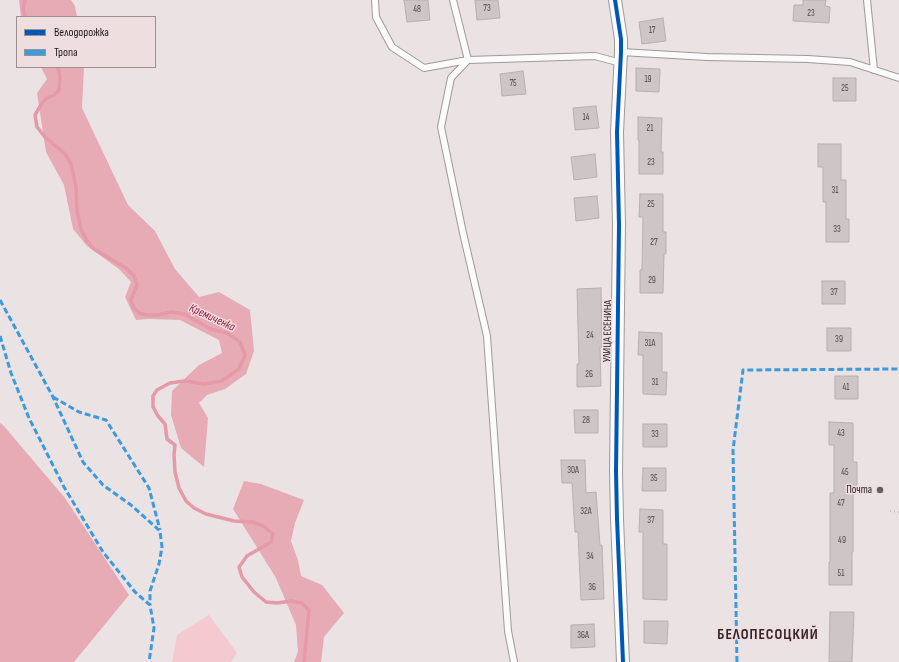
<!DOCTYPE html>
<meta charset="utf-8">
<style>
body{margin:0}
#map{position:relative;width:899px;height:662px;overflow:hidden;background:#ebe2e3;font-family:"Sofia Sans Condensed",sans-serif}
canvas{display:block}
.legend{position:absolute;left:16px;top:16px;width:140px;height:52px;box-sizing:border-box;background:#efdee0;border:1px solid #9c9091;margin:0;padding:5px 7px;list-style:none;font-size:12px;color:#201a1b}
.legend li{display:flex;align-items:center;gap:8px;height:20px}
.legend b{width:20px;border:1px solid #9c9091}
</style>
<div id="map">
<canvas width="899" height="662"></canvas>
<ul class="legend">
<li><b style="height:5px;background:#0057b8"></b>Велодорожка</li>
<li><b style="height:5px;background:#3c9bdf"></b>Тропа</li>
</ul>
</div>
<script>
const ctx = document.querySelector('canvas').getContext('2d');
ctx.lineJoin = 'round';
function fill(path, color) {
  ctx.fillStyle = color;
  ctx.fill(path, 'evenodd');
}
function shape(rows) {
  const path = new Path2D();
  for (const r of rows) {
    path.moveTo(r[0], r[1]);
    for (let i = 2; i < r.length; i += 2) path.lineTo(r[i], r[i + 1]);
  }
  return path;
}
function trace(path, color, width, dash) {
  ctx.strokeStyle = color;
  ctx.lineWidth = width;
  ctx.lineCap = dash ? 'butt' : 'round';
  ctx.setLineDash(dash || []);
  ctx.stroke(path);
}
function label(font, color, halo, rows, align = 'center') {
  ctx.font = font + ' "Sofia Sans Condensed",sans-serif';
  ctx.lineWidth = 3;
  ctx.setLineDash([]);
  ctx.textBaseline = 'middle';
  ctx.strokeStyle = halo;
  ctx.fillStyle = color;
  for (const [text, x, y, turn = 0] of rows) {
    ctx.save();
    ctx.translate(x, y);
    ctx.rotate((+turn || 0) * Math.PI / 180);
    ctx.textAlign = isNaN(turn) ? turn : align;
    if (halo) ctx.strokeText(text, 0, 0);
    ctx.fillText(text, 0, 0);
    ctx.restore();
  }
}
fill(shape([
 [209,615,237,653,231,662,172,662,177,635]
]), '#f4c9cf');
fill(shape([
 [19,0,71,0,75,6,77,17,21,17],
 [41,67,84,67,82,108,128,205,155,231,175,269,199,297,219,292,250,310,254,351,246,374,225,389,207,395,199,403,208,418,204,467,181,448,171,415,172,391,199,365,222,353,219,340,180,320,149,319,136,320,125,297,131,282,119,269,87,246,73,229,64,185,46,152,37,93,47,79],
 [0,423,3,425,65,498,129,595,74,662,0,662],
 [244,481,261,484,304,500,295,523,291,541,298,560,301,576,322,585,344,613,324,637,321,662,294,662,298,652,296,625,276,578,233,509]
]), '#e7abb6');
trace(shape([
 [25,0,23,9,25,17],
 [58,67,60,77,59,90,54,95,47,98,42,103,35,115,37,127,45,137,65,154,71,164,76,187,77,211,81,229,87,241,94,249,126,268,134,276,137,285,131,300,133,307,139,313,147,315,158,315,171,312,184,314,211,329,227,333,240,342,245,355,239,369,222,381,204,384,185,381,170,383,157,390,153,396,153,407,158,416,165,424,167,439,175,445,174,455,175,472,179,488,186,501,194,508,206,514,234,521,252,522,263,526,273,534,271,542,247,556,239,567,242,577,254,592,266,602,277,603,291,601,302,603,309,610,304,662]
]), '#e49aa8', 3.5);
const building = shape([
 [404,0,428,0,430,20,407,22,404,0],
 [475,0,498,0,500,18,477,20,475,0],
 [803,0,826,0,825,6,830,7,829,23,793,21,794,5,803,5,803,0],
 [663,18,666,41,642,44,639,22,663,18],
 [636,68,660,69,659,92,636,91,636,68],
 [523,71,526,94,502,96,500,74,523,71],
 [833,78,856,78,856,101,833,101,833,78],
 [596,106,599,128,575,130,573,108,596,106],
 [638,117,662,118,661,152,663,152,663,174,639,174,639,140,638,140,638,117],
 [818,144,841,144,841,180,846,180,846,219,849,219,849,242,826,242,826,202,823,202,823,167,818,167,818,144],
 [595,154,597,177,574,180,571,157,595,154],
 [640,194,663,194,663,232,666,232,666,254,664,254,663,293,640,293,640,270,642,270,643,217,639,217,640,194],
 [597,196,599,218,576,221,574,198,597,196],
 [822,281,845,281,845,304,822,304,822,281],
 [601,288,602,347,600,347,601,386,577,387,577,364,579,364,577,289,601,288],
 [827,328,851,328,851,351,827,351,827,328],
 [639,332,662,333,662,372,667,372,666,395,643,394,643,355,638,355,639,332],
 [835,376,858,376,858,399,835,399,835,376],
 [574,410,598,410,598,433,575,433,574,410],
 [829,422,853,423,853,462,857,462,857,485,853,485,853,552,852,552,852,585,829,585,829,562,830,562,830,493,834,493,834,445,829,445,829,422],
 [643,424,667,424,667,447,643,447,643,424],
 [561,460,585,460,586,493,596,492,600,545,602,545,604,599,581,600,578,532,575,532,572,483,562,483,561,460],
 [643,468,666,468,666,491,642,491,643,468],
 [640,509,663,510,663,544,667,544,667,600,643,599,643,532,639,532,640,509],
 [830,612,854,612,852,662,829,662,830,612],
 [644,621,668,621,667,644,644,643,644,621],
 [594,624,595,647,571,648,571,625,594,624]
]);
fill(building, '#cdc5c6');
trace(building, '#b7b0b1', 1);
const lane = shape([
 [375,0,376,17,392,47,424,68,468,60,595,56,621,63],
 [453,0,468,60,451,78,441,127,463,233,487,336,508,631,514,662],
 [867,0,874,70],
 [621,52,707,57,808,59,850,62,899,78]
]);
const street = shape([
 [615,0,621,39,621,52,617,132,619,225,616,471,617,519,623,662]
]);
trace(lane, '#9f9999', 8);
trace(street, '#9f9999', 14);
trace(shape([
 [890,511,899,512]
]), '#c7c3c4', 2, [1, 3]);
trace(lane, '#fcfbfb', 6);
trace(street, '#fcfbfb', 12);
trace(shape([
 [0,300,53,397,83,462,103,485,131,505,160,531,162,547,159,564,150,591,150,605],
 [0,336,11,373,29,418,64,487,103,552,135,592,150,605,154,628,149,662],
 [53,397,79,412,106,420,149,488,160,530],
 [737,662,733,450,743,370,899,369]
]), '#3c9bdf', 3, [6, 3]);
trace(shape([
 [615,0,621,39,621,52,617,132,619,225,616,471,617,519,623,662]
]), '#0057b8', 4);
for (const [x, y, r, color] of [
 [880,490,4,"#676061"]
]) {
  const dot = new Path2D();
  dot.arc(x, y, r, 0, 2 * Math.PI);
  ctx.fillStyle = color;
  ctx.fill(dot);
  trace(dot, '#efdee0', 1.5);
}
label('9px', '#4b4546', null, [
 ["73",487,9],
 ["48",417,10],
 ["23",811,14],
 ["17",652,31],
 ["19",648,80],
 ["75",513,84],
 ["25",845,89],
 ["14",586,118],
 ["21",650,129],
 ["23",651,163],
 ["31",835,191],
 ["25",651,205],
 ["33",837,230],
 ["27",654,243],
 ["29",652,281],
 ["37",834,293],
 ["24",590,336],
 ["39",839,340],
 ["31А",650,344],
 ["26",589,375],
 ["31",655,383],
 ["41",846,388],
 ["28",586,421],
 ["43",841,434],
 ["33",655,435],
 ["30А",573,471],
 ["45",845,473],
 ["35",654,479],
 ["47",841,504],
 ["32А",586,512],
 ["37",651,521],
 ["49",842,541],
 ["34",590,557],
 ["51",841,574],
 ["36",592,588],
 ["36А",583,636]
]);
label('11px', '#201a1b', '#efdee0', [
 ["УЛИЦА ЕСЕНИНА",608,331,-89]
]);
label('11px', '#201a1b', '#efdee0', [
 ["Почта",872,490]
], 'right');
label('italic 12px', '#961d42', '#efdee0', [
 ["Кремиченка",212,318,25]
]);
ctx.letterSpacing = '1px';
label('bold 15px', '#332628', '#efdee0', [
 ["БЕЛОПЕСОЦКИЙ",768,635]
]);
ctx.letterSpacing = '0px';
</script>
